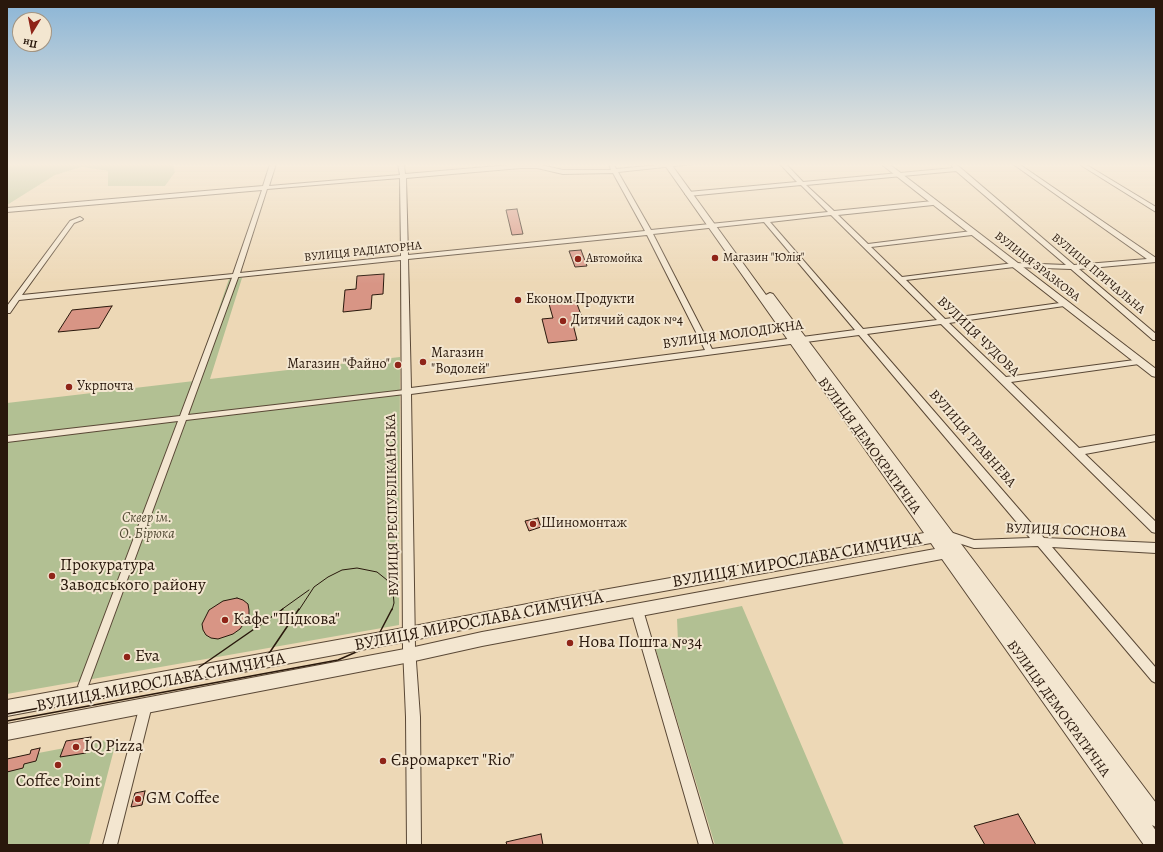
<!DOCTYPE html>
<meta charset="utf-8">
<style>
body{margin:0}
#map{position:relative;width:1163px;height:852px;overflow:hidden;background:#edd8b6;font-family:Alegreya,serif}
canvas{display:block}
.frame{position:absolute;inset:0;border:8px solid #29180c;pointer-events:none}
.north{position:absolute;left:12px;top:12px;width:40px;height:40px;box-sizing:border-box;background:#f3e6d0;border:1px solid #a29482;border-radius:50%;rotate:190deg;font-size:11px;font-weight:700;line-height:16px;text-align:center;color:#29180c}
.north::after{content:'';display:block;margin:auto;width:14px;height:18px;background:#8f2418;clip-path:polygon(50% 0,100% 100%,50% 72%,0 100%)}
</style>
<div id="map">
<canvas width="1163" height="852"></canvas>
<div class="frame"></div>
<div class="north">Пн</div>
</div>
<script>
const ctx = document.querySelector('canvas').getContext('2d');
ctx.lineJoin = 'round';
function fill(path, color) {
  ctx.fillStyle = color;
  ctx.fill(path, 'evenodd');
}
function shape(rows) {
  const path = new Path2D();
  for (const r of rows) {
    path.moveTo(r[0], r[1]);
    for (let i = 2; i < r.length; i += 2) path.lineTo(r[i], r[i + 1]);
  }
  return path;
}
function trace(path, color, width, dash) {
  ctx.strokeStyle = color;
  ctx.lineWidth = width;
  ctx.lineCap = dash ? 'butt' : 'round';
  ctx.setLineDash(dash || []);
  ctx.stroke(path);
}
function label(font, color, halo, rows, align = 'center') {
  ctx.font = font + ' Alegreya,serif';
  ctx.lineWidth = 4;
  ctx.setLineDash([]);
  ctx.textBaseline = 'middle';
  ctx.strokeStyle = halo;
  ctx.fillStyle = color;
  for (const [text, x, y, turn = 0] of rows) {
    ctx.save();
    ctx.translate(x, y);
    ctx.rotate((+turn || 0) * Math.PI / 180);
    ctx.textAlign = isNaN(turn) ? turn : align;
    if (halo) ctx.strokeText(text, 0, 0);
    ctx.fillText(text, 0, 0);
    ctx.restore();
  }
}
fill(shape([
 [7,164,173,164,175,172,165,186,108,186,108,171,82,167,55,175,7,205],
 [242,278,210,379,400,357,399,625,7,694,7,403,194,381,229,279],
 [742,606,844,845,715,845,655,647,678,642,677,619],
 [117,738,89,845,7,845,7,759]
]), '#b2c093');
const building = shape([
 [517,209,523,234,512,235,506,210,517,209],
 [581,250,587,266,575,267,569,251,581,250],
 [384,274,383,294,372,295,371,309,343,312,345,290,356,289,357,276,384,274],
 [576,301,584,323,573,324,577,340,548,343,542,319,553,318,549,304,576,301],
 [112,306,99,328,58,332,72,310,112,306],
 [538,518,541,527,529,531,525,521,538,518],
 [237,598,243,600,248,604,249,610,249,616,240,629,233,634,218,639,211,638,206,635,203,630,202,624,209,610,223,601,237,598],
 [91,737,86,753,60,757,66,741,91,737],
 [40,748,36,761,24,764,23,768,7,772,7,759,30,754,31,750,40,748],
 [145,791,142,805,131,807,135,793,145,791],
 [1018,814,1036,845,985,845,974,826,1018,814],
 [541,834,543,845,507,845,506,842,541,834]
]);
fill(building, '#d89585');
trace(building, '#29180c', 1);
const pedestrian = shape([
 [236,273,239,275,188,415,405,390,408,392,405,394,186,420,88,686,86,689,83,691,80,689,78,686,178,421,7,442,7,436,180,416,233,275,236,273]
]);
const minor = shape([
 [270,164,276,164,269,186,400,175,398,164,404,164,405,174,521,164,537,164,563,170,611,170,609,164,614,164,616,169,668,164,693,164,618,172,651,230,828,212,801,185,688,196,685,194,688,192,797,182,780,164,786,164,803,182,953,168,951,164,956,164,1074,265,1147,259,1013,164,1019,164,1156,258,1156,262,1079,269,1156,334,1156,340,1153,340,1071,269,1014,267,906,280,945,319,1067,302,1067,306,1064,306,949,323,1006,377,1142,359,1143,361,1139,364,1011,382,1079,448,1156,435,1156,441,1085,454,1156,522,1156,533,1152,532,941,324,867,334,1044,538,1156,543,1156,553,1052,547,1156,668,1156,683,1152,681,1038,546,974,548,943,538,942,535,943,532,947,531,974,540,1030,538,859,335,411,394,415,648,420,717,421,845,407,845,406,717,403,648,401,260,19,300,10,313,7,313,7,306,70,221,80,217,83,219,82,220,74,223,22,295,233,274,262,190,7,212,7,208,263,186,270,164],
 [521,168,537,168,563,174,613,173,645,231,408,255,406,178,521,168],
 [956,171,1066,265,1014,263,902,277,871,247,972,235,975,233,972,231,868,244,838,215,933,205,936,203,933,201,834,211,806,185,956,171],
 [400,178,401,256,240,273,267,189,400,178],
 [831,215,937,320,863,329,770,222,831,215],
 [764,222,855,330,712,349,653,234,764,222],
 [647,235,705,350,411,388,408,259,647,235],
 [1079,164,1085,164,1156,207,1156,212,1079,164],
 [637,605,641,606,643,610,713,845,699,845,631,610,633,606,637,605],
 [146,699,151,700,152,705,117,845,103,845,140,705,141,700,146,699]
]);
const tertiary = shape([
 [664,164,671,164,766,295,770,293,773,294,1156,803,1156,827,1152,825,1156,831,1156,845,1144,845,942,559,482,646,410,662,7,740,7,724,410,648,482,632,935,549,931,543,558,610,409,641,7,716,7,700,409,627,558,598,924,533,664,164],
 [881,164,889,164,1156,369,1156,377,1152,376,881,164]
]);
trace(pedestrian, '#5a4836', 2);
trace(minor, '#5a4836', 2);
trace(tertiary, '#5a4836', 2);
fill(pedestrian, '#f3e6d0');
fill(minor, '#f3e6d0');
fill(tertiary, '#f3e6d0');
trace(shape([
 [281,610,309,590],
 [299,610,314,587,328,577,342,570,357,568,377,572,387,580,393,591,394,603,392,610]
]), '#29180c', 1);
trace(shape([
 [177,680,185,677,283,609],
 [7,714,250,669,270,652,299,609],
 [7,721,338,660,363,649,379,634,392,609]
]), '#29180c', 1.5);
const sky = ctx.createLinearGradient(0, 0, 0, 284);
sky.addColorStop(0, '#8bb5d6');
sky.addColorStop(0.58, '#f7edde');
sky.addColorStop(1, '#f7edde00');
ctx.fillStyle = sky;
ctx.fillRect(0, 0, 1163, 284);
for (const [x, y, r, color] of [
 [715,258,4,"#8f2418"],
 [578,259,4,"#8f2418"],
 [518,300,4,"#8f2418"],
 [563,321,4,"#8f2418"],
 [423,362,4,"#8f2418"],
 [398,365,4,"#8f2418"],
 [69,387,4,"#8f2418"],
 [533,524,4,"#8f2418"],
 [52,576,4,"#8f2418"],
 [225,620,4,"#8f2418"],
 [570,643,4,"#8f2418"],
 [127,657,4,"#8f2418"],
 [76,747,4,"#8f2418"],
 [383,761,4,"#8f2418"],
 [58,765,4,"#8f2418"],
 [138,799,4,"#8f2418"]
]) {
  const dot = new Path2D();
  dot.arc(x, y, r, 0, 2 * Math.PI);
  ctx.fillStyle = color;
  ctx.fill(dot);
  trace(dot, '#f3e6d0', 1.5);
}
label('12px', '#29180c', '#f3e6d0', [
 ["ВУЛИЦЯ РАДІАТОРНА",363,252,-6],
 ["ВУЛИЦЯ ЗРАЗКОВА",1037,267,38],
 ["ВУЛИЦЯ ПРИЧАЛЬНА",1098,274,40]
]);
label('12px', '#29180c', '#f3e6d0', [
 ["Магазин \"Юлія\"",723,258],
 ["Автомойка",586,259]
], 'left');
label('14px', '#29180c', '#f3e6d0', [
 ["Економ Продукти",526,300],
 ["Дитячий садок №4",571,321],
 ["Магазин",431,354],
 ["\"Водолей\"",431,370],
 ["Магазин \"Файно\"",390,365,"right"],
 ["Укрпочта",77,387],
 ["Шиномонтаж",541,524]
], 'left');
label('14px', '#29180c', '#f3e6d0', [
 ["ВУЛИЦЯ МОЛОДІЖНА",733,335,-8],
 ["ВУЛИЦЯ ЧУДОВА",978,337,44],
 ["ВУЛИЦЯ ТРАВНЕВА",972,439,49],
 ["ВУЛИЦЯ ДЕМОКРАТИЧНА",869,446,54],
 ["ВУЛИЦЯ РЕСПУБЛІКАНСЬКА",393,505,-91],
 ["ВУЛИЦЯ СОСНОВА",1066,531,2],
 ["ВУЛИЦЯ ДЕМОКРАТИЧНА",1058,709,54]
]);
label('italic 14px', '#524a34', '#f3e6d0', [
 ["Сквер ім.",147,519],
 ["О. Бірюка",147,535]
]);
label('17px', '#29180c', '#f3e6d0', [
 ["ВУЛИЦЯ МИРОСЛАВА СИМЧИЧА",797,561,-10],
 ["ВУЛИЦЯ МИРОСЛАВА СИМЧИЧА",479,622,-11],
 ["ВУЛИЦЯ МИРОСЛАВА СИМЧИЧА",161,683,-11]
]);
label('17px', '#29180c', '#f3e6d0', [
 ["Прокуратура",60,566],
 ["Заводського району",60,586],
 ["Кафе \"Підкова\"",233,620],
 ["Нова Пошта №34",578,643],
 ["Eva",135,657],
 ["IQ Pіzza",84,747],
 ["Євромаркет \"Rio\"",391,761],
 ["Coffee Point",58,782,"center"],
 ["GM Coffee",146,799]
], 'left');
</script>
